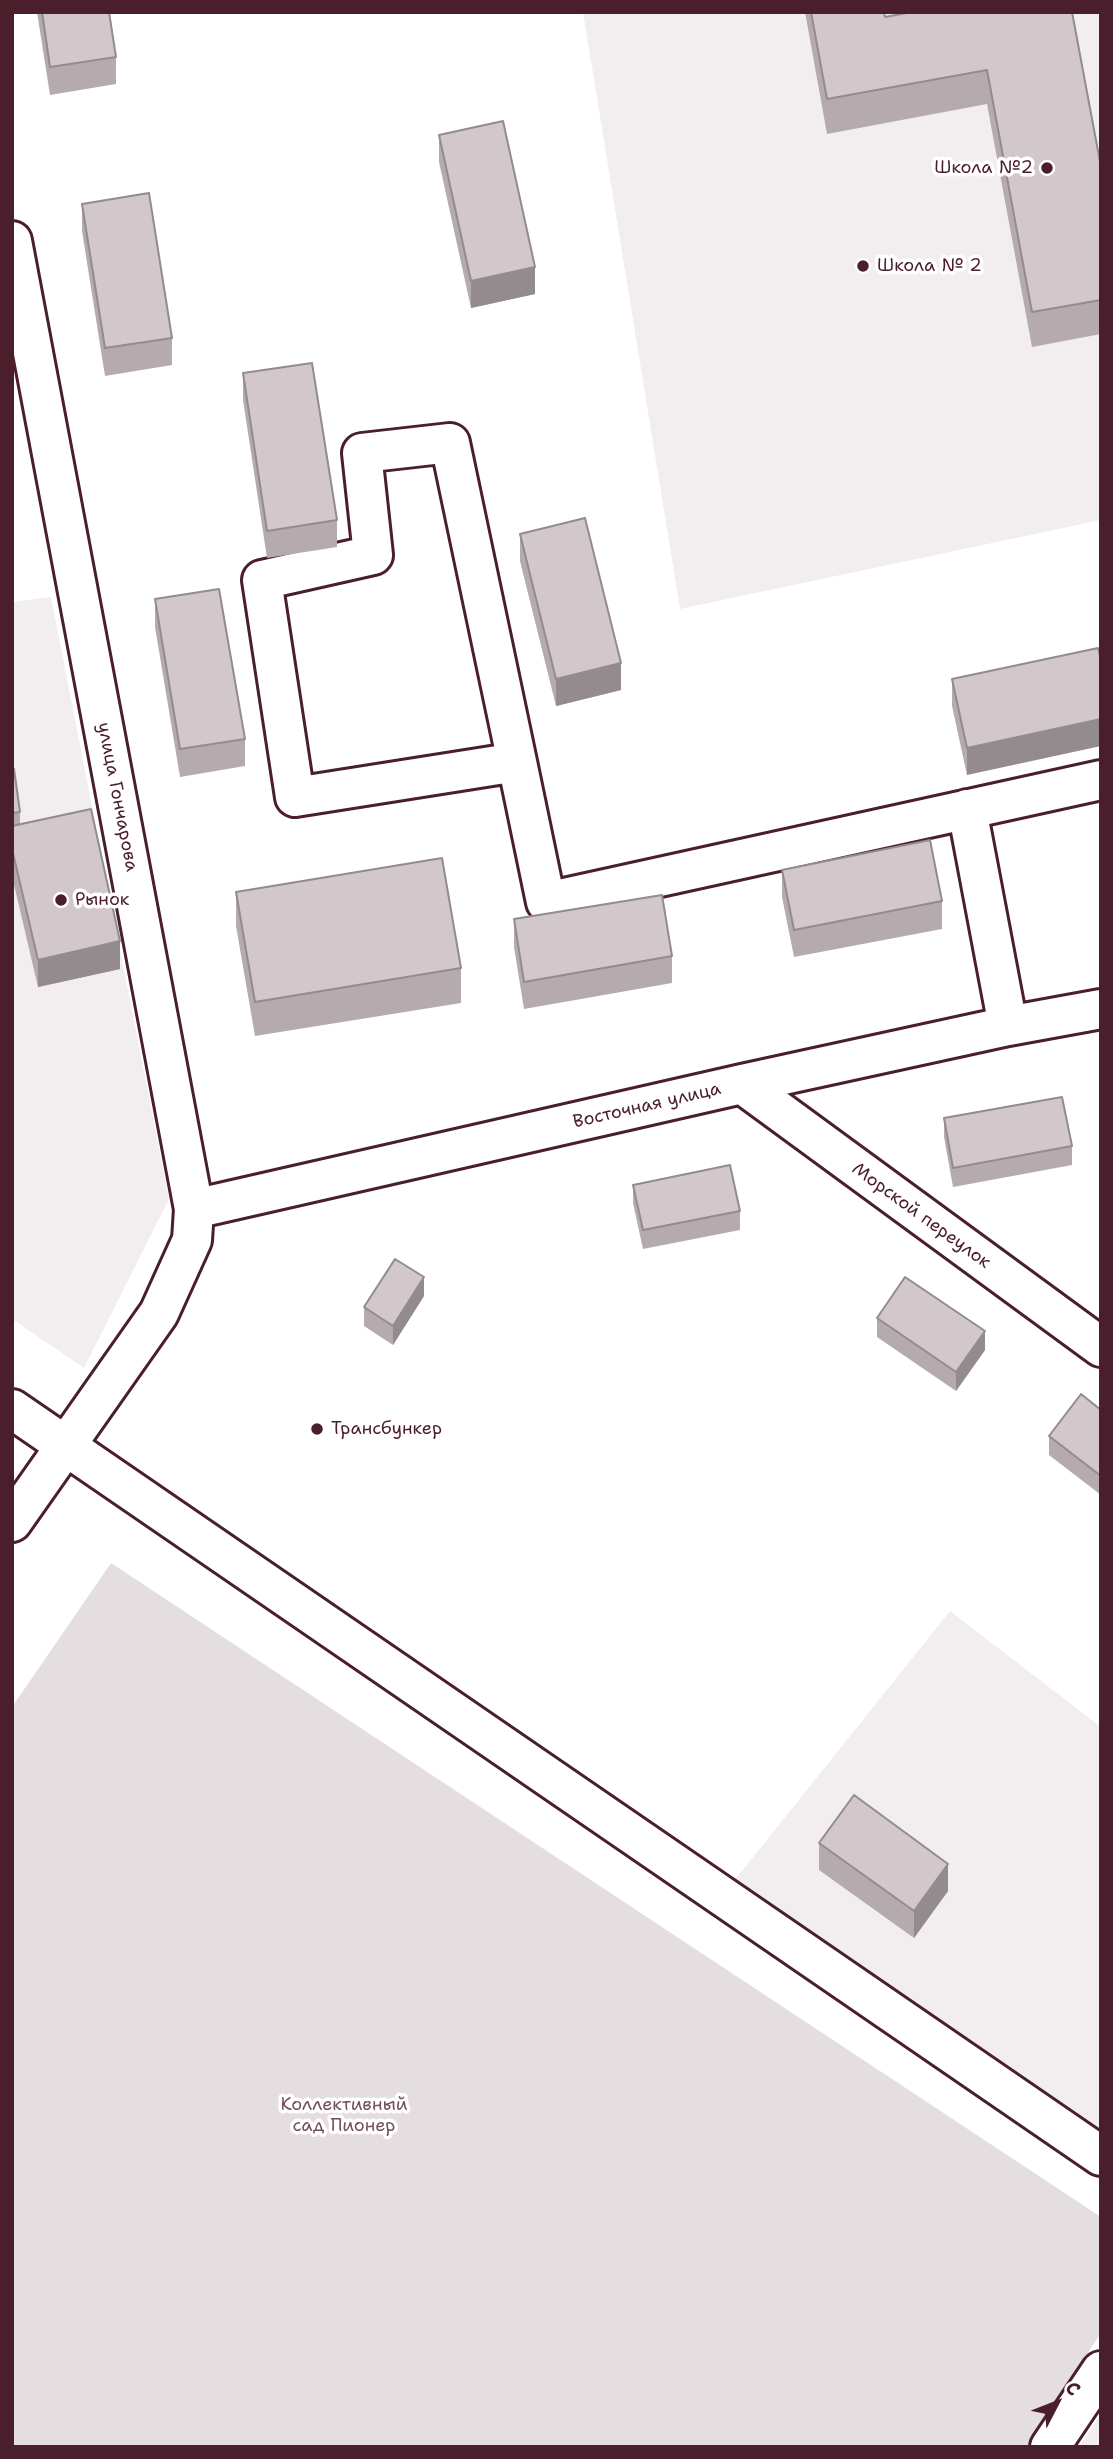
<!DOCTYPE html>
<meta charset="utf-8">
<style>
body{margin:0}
#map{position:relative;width:1113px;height:2459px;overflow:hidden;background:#fff;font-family:"Shantell Sans",sans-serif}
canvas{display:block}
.frame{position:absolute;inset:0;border:14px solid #4a1f2b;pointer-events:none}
.north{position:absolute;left:1022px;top:2368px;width:70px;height:70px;-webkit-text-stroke:5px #fff;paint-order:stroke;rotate:48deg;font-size:19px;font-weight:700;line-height:28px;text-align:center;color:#4a1f2b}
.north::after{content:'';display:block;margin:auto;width:24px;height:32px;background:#4a1f2b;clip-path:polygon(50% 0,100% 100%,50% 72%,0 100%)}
</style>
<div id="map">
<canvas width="1113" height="2459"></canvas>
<div class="frame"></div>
<div class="north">С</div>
</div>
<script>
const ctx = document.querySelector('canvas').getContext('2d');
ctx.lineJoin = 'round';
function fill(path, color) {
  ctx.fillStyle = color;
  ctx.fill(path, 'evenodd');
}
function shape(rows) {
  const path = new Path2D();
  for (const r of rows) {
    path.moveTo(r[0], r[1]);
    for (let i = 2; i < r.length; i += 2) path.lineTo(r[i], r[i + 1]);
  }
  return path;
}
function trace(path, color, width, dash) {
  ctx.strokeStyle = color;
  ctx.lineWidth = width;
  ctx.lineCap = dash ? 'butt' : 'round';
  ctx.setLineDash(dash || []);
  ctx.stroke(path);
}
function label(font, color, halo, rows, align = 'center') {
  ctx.font = font + ' "Shantell Sans",sans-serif';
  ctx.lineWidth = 7;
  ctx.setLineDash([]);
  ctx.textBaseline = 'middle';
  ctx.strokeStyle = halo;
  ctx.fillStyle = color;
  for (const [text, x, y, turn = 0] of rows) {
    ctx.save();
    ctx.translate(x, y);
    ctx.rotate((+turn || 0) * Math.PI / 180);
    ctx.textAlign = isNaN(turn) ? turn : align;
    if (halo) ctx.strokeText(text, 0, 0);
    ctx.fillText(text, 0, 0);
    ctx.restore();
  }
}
fill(shape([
 [583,12,1101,12,1101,520,680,609],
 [51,597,169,1199,84,1368,12,1319,12,602],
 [950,1611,1101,1727,1101,2141,726,1891],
 [1101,2414,1101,2447,1079,2447]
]), '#f2eeef');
fill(shape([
 [111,1563,1101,2217,1101,2333,1026,2447,12,2447,12,1707]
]), '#e5dee0');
const minor = shape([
 [12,241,194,1209,192,1240,159,1313,12,1522],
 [517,762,295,797,262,580,373,555,362,453,450,443,517,762,546,902,1101,780],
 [967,809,1008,1026],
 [742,1084,1101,1347],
 [194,1209,742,1084,1008,1026,1101,1009],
 [1050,2447,1101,2371]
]);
const major = shape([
 [12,1409,1101,2156]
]);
trace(minor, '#4a1f2b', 44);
trace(major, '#4a1f2b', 44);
trace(minor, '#fff', 38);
trace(major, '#fff', 38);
fill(shape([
 [37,12,109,12,116,57,116,84,50,95],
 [805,12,884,12,885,17,1072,12,1101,167,1101,334,1032,347,987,104,827,134],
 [439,135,535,294,471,308,439,162],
 [82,204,172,338,172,365,105,376,82,231],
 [243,373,337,520,337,547,267,558,243,400],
 [520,534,621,690,556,706,520,561],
 [155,599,245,739,245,766,180,777,155,627],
 [1101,660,967,775,952,706,952,679],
 [12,770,20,812,20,825,120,969,38,987,12,876],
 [782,870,942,901,942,929,794,957,782,897],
 [236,892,461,968,461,1003,255,1036,236,926],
 [514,919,672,956,672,983,524,1009,514,947],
 [944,1118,1072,1146,1072,1165,953,1187,944,1137],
 [633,1185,740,1211,740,1230,643,1249,633,1203],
 [424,1296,393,1345,364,1326,364,1307],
 [877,1318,985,1350,956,1391,877,1337],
 [1101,1410,1101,1495,1049,1455,1049,1436],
 [819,1843,948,1891,914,1938,819,1870]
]), '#b5abaf');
fill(shape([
 [535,267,535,294,471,308,471,281],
 [621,663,621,690,556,706,556,679],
 [1101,719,1101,746,967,775,967,748],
 [120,941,120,969,38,987,38,960],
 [424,1277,424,1296,393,1345,393,1326],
 [985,1331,985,1350,956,1391,956,1372],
 [948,1864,948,1891,914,1938,914,1911]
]), '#938b8e');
const building = shape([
 [42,12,109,12,116,57,50,67,42,12],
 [811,12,884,12,885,17,912,12,1072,12,1101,167,1101,300,1032,312,987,70,827,99,811,12],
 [503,121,535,267,471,281,439,135,503,121],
 [149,193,172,338,105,348,82,204,149,193],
 [312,363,337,520,267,531,243,373,312,363],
 [585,518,621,663,556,679,520,534,585,518],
 [219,589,245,739,180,749,155,599,219,589],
 [1098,648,1101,660,1101,719,967,748,952,679,1098,648],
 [14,769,20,812,12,813,12,770,14,769],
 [91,809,120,941,38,960,12,849,12,826,91,809],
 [930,840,942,901,794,930,782,870,930,840],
 [442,858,461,968,255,1002,236,892,442,858],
 [662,895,672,956,524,982,514,919,662,895],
 [1062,1097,1072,1146,953,1168,944,1118,1062,1097],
 [730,1165,740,1211,643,1230,633,1185,730,1165],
 [395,1259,424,1277,393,1326,364,1307,395,1259],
 [905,1277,985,1331,956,1372,877,1318,905,1277],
 [1081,1394,1101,1410,1101,1476,1049,1436,1081,1394],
 [854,1795,948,1864,914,1911,819,1843,854,1795]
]);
fill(building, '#d2c7cb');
trace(building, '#938b8e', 2);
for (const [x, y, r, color] of [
 [1047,168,7,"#4a1f2b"],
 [863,266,7,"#4a1f2b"],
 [61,900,7,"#4a1f2b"],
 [317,1429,7,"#4a1f2b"]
]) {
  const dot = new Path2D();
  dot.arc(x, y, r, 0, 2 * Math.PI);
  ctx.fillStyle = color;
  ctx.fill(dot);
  trace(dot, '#fff', 2.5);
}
label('18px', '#4a1f2b', '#fff', [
 ["Школа №2",1033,168,"right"],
 ["Школа № 2",877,266],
 ["Рынок",75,900],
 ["Трансбункер",331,1429]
], 'left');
label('18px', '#4a1f2b', '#fff', [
 ["улица Гончарова",117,797,79],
 ["Восточная улица",647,1106,-13],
 ["Морской переулок",921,1216,36]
]);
label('18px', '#714f58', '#fff', [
 ["Коллективный",344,2105],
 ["сад Пионер",344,2126]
]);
</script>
